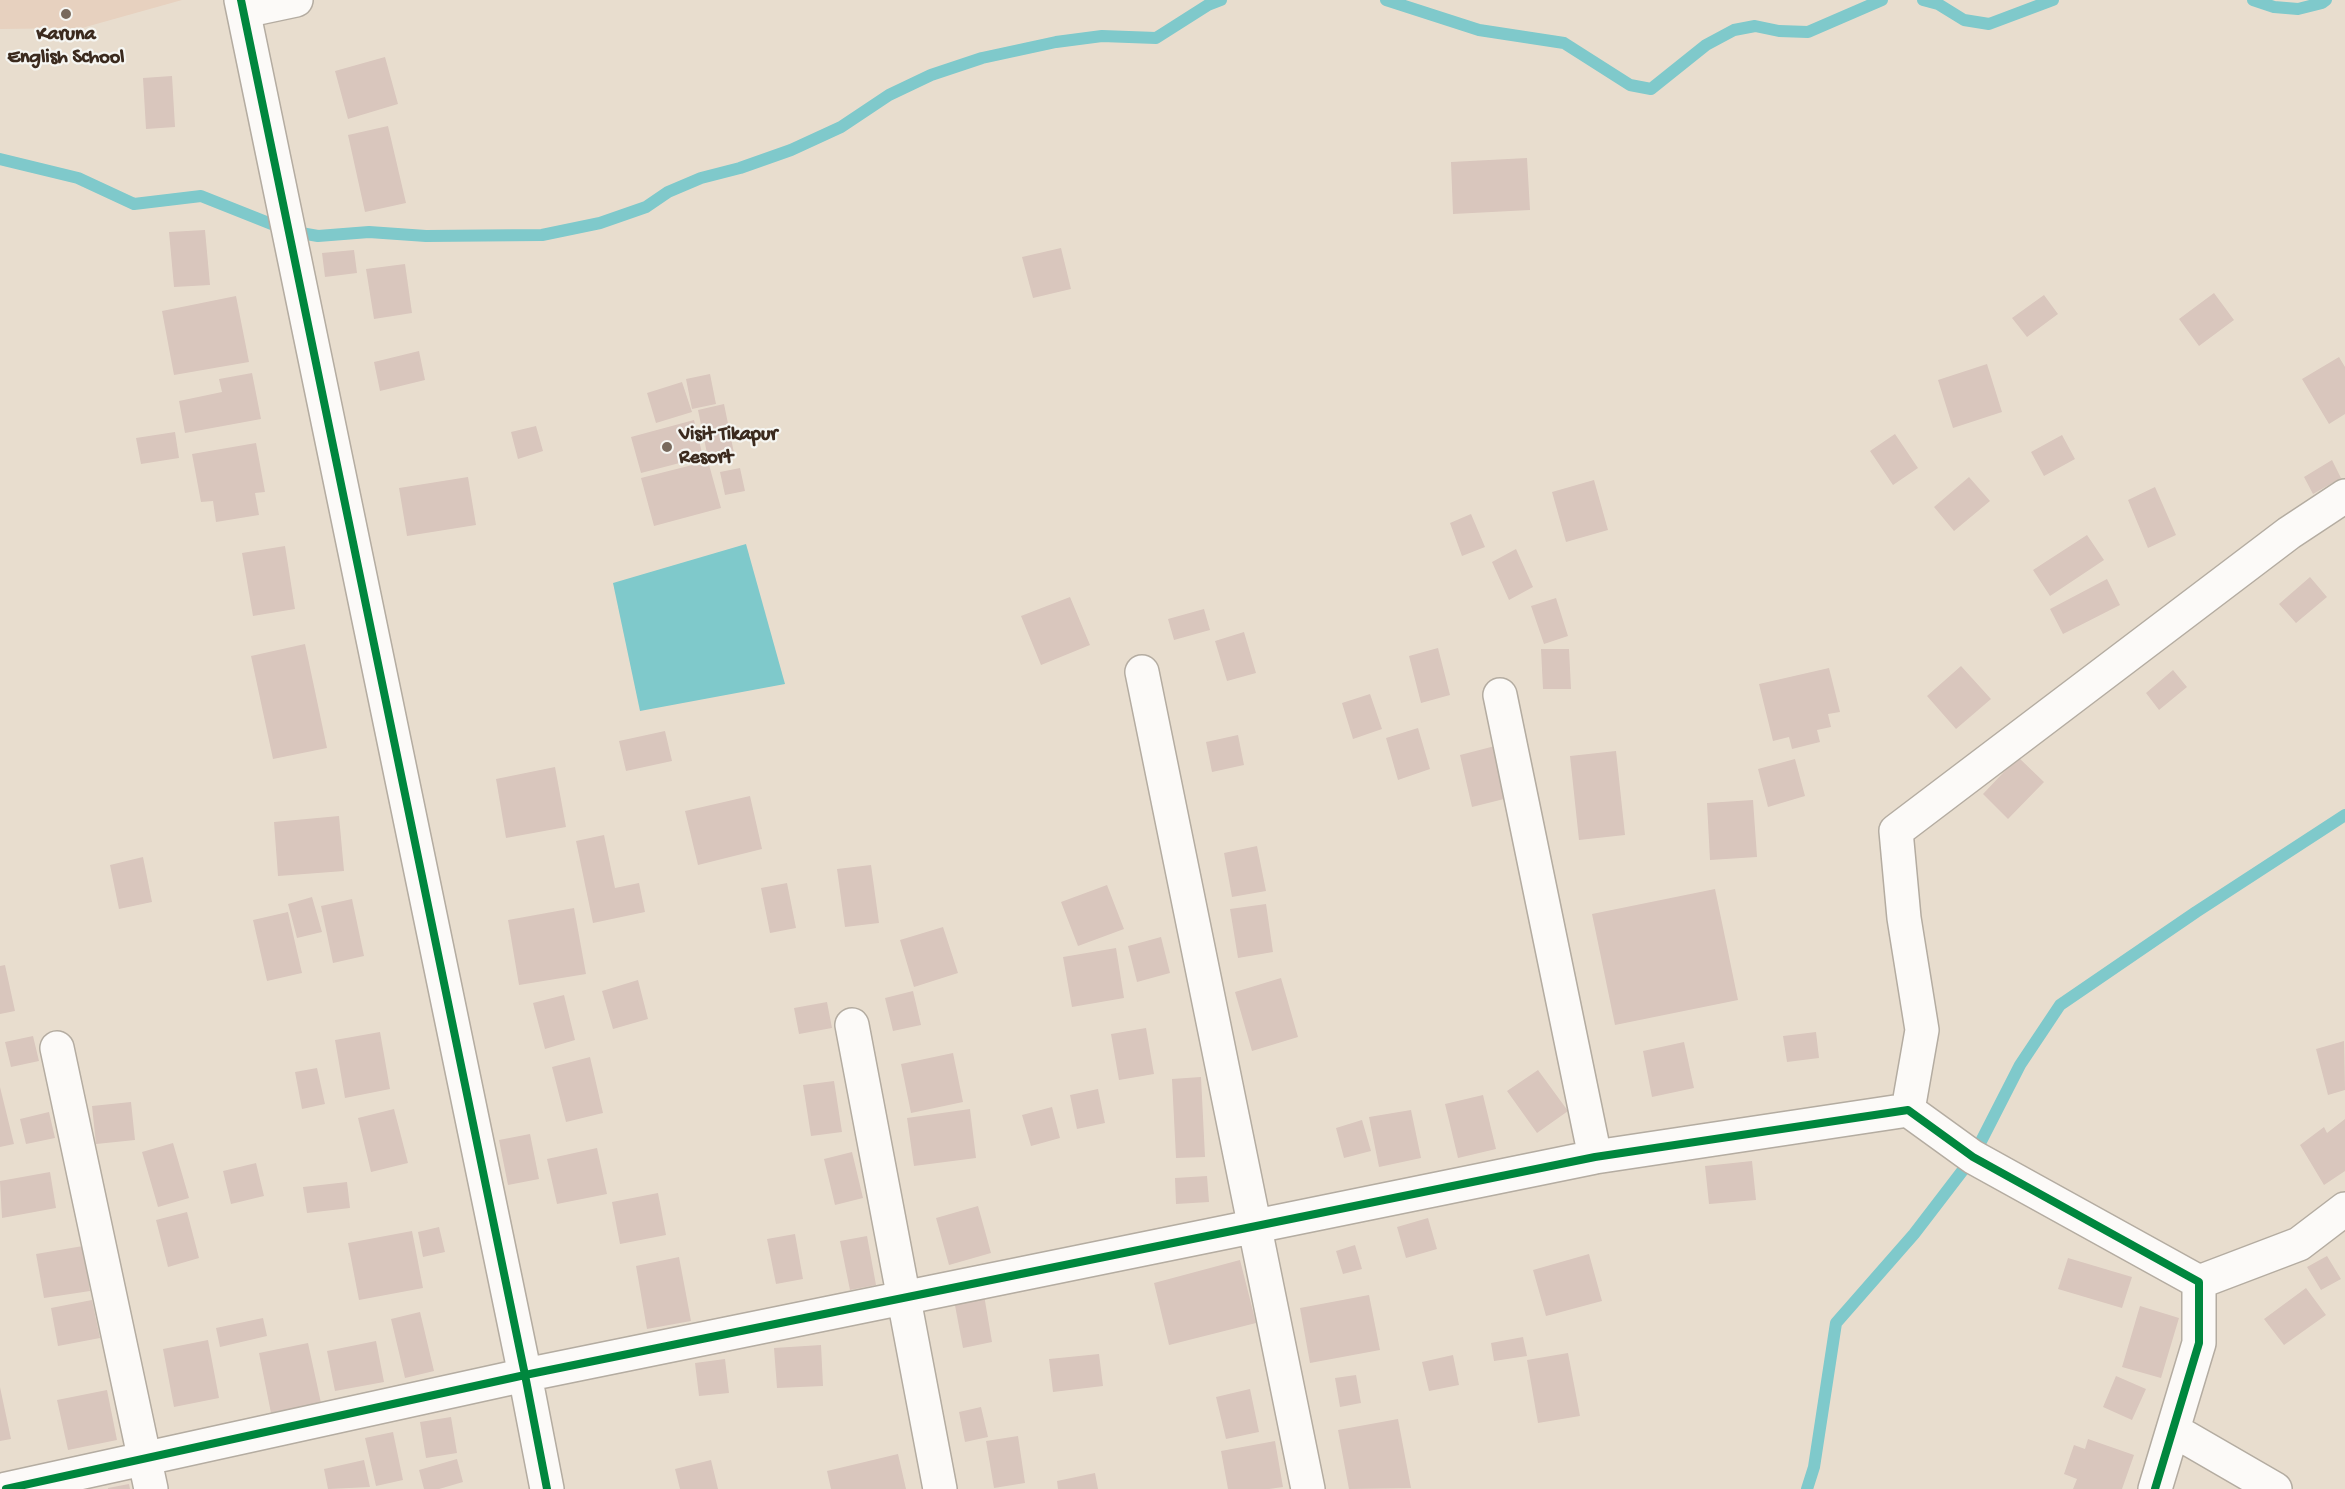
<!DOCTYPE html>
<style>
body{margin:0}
canvas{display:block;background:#e8ddce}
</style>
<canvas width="2345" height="1489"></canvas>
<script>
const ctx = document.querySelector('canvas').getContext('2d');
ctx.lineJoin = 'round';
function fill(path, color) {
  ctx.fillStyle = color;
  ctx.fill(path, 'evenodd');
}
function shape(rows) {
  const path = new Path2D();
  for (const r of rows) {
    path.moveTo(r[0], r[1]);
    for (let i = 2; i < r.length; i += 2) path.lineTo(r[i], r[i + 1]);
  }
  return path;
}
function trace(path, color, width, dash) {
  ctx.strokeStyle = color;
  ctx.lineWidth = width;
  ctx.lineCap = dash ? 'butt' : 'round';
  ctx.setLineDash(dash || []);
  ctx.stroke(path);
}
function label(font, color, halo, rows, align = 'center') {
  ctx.font = font + ' "Gochi Hand",sans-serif';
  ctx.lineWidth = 4.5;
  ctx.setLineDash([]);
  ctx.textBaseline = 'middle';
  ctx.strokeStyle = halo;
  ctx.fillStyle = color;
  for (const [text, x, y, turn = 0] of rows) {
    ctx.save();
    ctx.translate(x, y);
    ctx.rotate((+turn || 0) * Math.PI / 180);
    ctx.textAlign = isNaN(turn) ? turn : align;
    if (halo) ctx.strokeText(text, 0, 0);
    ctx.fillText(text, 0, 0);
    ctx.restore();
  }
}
fill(shape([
 [0,0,182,0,82,28,0,29]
]), '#e7d1bf');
fill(shape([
 [746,544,785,684,640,711,613,583]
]), '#7fc9cb');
trace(shape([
 [1386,0,1479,30,1564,43,1630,85,1651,89,1706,45,1734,30,1755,26,1779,31,1808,32,1882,0],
 [1923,0,1938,4,1964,20,1989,24,2053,0],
 [2253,0,2274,7,2298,9,2322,3,2326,0],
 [0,159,78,178,134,204,201,196,289,231,318,236,369,232,426,236,542,235,600,223,646,207,668,192,701,178,740,168,791,150,841,127,889,95,931,75,982,58,1056,42,1102,36,1156,38,1208,5,1221,0],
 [1807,1489,1814,1467,1836,1323,1914,1234,1973,1157,2020,1065,2060,1005,2196,912,2345,815]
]), '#7fc9cb', 12);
fill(shape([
 [385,57,398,104,348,119,335,71],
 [172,76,175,127,146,129,143,78],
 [388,126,406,203,365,212,348,135],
 [1527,158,1530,210,1453,214,1451,162],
 [205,230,210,285,174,287,169,232],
 [1061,248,1071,289,1033,298,1022,257],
 [354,250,357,273,325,277,322,253],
 [405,264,412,313,374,319,366,269],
 [2214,293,2234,320,2199,346,2179,319],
 [2044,295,2058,314,2027,337,2012,318],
 [236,296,249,362,174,375,162,311],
 [419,351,425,380,380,391,374,362],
 [2339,357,2345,367,2345,414,2329,424,2302,379],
 [1987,364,2002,412,1953,428,1938,380],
 [252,373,261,419,185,433,179,401,222,392,219,379],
 [710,374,716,404,692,409,686,379],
 [682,382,692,412,656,423,647,393],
 [724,404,734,453,708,458,698,410],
 [694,420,703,457,641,473,631,437],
 [536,426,543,451,518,459,511,432],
 [175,432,179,458,141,464,136,438],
 [1895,434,1918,468,1893,485,1870,451],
 [2062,435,2075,459,2044,476,2031,452],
 [256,443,265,492,255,493,259,515,216,522,213,501,201,502,192,454],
 [2332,460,2341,478,2313,494,2304,477],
 [708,461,721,508,654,526,641,478],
 [740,468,745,491,725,495,720,472],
 [468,477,476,525,407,536,399,488],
 [1969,477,1990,501,1954,531,1934,507],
 [1594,480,1608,530,1566,542,1552,492],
 [2155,487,2176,535,2148,548,2128,500],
 [1471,514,1485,547,1462,556,1450,523],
 [2087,535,2104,560,2050,596,2033,570],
 [285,546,295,609,253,616,242,553],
 [1516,549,1533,587,1509,600,1492,562],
 [2310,577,2327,597,2296,623,2279,604],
 [2107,579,2120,605,2063,634,2050,609],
 [1070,597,1090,645,1041,665,1021,616],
 [1556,598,1568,636,1544,644,1531,606],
 [1204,609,1210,630,1174,640,1168,619],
 [1244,632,1256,673,1227,681,1215,641],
 [305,644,327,748,273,759,251,656],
 [1438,648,1450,695,1421,703,1409,656],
 [1541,649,1569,649,1571,689,1543,689],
 [1961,666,1991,699,1956,729,1927,696],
 [1829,668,1840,712,1828,714,1831,727,1817,730,1820,742,1792,749,1789,737,1773,741,1759,684],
 [2173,670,2187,687,2159,710,2146,693],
 [1370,694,1382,729,1353,739,1342,703],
 [1418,728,1430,769,1398,780,1386,738],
 [665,731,672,761,626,771,619,741],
 [1238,735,1244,765,1212,772,1206,742],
 [1495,746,1508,798,1472,807,1460,755],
 [1616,751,1625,835,1579,840,1570,756],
 [2018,757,2044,782,2008,819,1983,794],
 [1795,759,1805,796,1768,807,1758,769],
 [555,767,566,827,506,838,496,779],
 [750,796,762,849,698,865,685,811],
 [1753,800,1757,857,1710,860,1707,803],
 [339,816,344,871,278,876,274,822],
 [604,835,615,888,639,883,645,912,593,923,576,841],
 [1257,846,1266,891,1232,897,1224,853],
 [143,857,152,902,119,909,110,865],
 [871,865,879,923,845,927,837,869],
 [787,883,796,928,770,933,761,888],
 [1107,885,1124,929,1078,946,1061,902],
 [1715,889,1738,1000,1615,1025,1592,914],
 [312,897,322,932,297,938,288,904],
 [352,899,364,956,333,963,321,906],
 [1266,904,1273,952,1238,958,1230,909],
 [574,908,586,974,519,985,508,920],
 [288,912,302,973,267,981,253,920],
 [943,927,958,973,914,987,900,940],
 [1161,937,1170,973,1137,982,1128,946],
 [1116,948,1124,998,1072,1007,1063,957],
 [5,965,15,1011,0,1014,0,966],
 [1281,978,1298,1037,1252,1051,1235,992],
 [638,980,648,1019,613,1029,602,991],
 [913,991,921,1025,893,1031,885,998],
 [564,995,575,1040,545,1049,533,1003],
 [827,1002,832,1028,799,1034,794,1008],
 [1146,1028,1154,1074,1119,1080,1111,1034],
 [380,1032,390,1089,345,1098,335,1040],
 [1816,1032,1819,1058,1787,1062,1783,1036],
 [33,1036,39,1061,11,1067,5,1042],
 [2344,1041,2345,1090,2328,1095,2316,1049],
 [1684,1042,1694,1088,1652,1097,1643,1051],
 [953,1053,963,1102,911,1113,901,1064],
 [590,1057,603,1113,566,1122,552,1067],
 [317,1068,325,1104,302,1109,295,1072],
 [1538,1070,1568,1111,1537,1133,1507,1091],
 [1201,1077,1205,1157,1176,1158,1172,1079],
 [834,1081,842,1132,811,1136,803,1085],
 [0,1087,14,1144,0,1147],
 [1098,1089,1105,1123,1077,1129,1070,1095],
 [1483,1095,1496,1149,1458,1158,1445,1104],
 [131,1102,135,1140,96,1144,92,1106],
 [1052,1107,1060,1138,1031,1146,1022,1115],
 [394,1109,408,1163,371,1172,358,1118],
 [970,1109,976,1158,914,1166,907,1118],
 [1411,1110,1421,1158,1379,1167,1369,1117],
 [49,1112,55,1138,26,1144,20,1119],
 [2345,1119,2345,1171,2324,1185,2300,1145,2324,1127,2327,1133],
 [1362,1120,1371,1151,1344,1158,1336,1128],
 [530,1134,539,1179,508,1185,499,1140],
 [173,1143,189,1198,158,1207,142,1152],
 [597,1148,607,1194,557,1204,547,1159],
 [852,1152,863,1198,835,1205,824,1159],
 [1752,1161,1756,1200,1709,1204,1705,1166],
 [256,1163,264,1196,231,1204,223,1171],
 [50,1172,56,1208,2,1218,0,1181],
 [1207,1176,1209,1202,1176,1204,1175,1178],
 [347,1182,350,1208,307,1213,303,1187],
 [658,1193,666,1235,620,1244,612,1202],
 [978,1206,991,1253,949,1265,936,1218],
 [187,1212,199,1258,168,1267,156,1220],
 [1428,1218,1437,1249,1406,1258,1397,1227],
 [439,1227,445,1252,423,1257,418,1232],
 [412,1231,423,1288,359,1300,348,1243],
 [795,1234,803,1279,776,1284,767,1239],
 [867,1236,876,1285,850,1290,840,1241],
 [1355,1245,1362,1269,1343,1274,1336,1251],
 [83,1246,90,1291,44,1298,36,1254],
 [1589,1254,1602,1301,1546,1316,1533,1270],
 [2327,1256,2341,1279,2321,1290,2307,1267],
 [679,1257,691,1321,647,1329,636,1266],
 [2068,1258,2132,1277,2122,1308,2058,1289],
 [1240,1260,1256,1323,1169,1345,1154,1283],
 [2306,1288,2326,1315,2284,1345,2264,1319],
 [984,1295,992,1342,963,1348,954,1300],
 [1369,1295,1380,1350,1310,1363,1300,1308],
 [92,1300,100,1338,58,1346,51,1308],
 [2140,1306,2179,1318,2161,1378,2122,1367],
 [420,1312,434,1371,405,1378,391,1319],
 [263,1318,267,1336,220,1347,216,1328],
 [1523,1337,1527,1356,1494,1361,1491,1343],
 [208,1340,219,1398,174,1407,163,1349],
 [376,1341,384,1382,335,1391,327,1351],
 [308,1343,321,1403,271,1413,259,1353],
 [821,1345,823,1386,777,1388,774,1348],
 [1568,1353,1580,1416,1538,1423,1527,1360],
 [1099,1354,1103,1386,1053,1392,1049,1359],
 [1453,1355,1459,1385,1429,1391,1422,1362],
 [725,1359,729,1393,699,1396,695,1363],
 [1356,1375,1361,1403,1340,1407,1335,1378],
 [2116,1376,2146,1389,2132,1420,2103,1407],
 [0,1387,11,1439,0,1441],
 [1250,1389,1259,1432,1226,1439,1216,1397],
 [107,1390,117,1440,68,1450,57,1400],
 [981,1407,988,1437,965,1442,959,1412],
 [451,1417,457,1453,426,1458,420,1422],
 [1398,1419,1411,1488,1349,1489,1338,1430],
 [393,1432,403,1480,376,1486,365,1438],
 [1018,1436,1025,1483,994,1488,986,1441],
 [2088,1439,2134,1455,2122,1489,2073,1489,2077,1479,2064,1474,2074,1445,2085,1449],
 [1275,1441,1283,1487,1269,1489,1228,1489,1221,1451],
 [898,1454,906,1489,831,1489,827,1471],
 [457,1459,463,1482,439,1489,424,1489,419,1470],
 [364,1460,370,1487,328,1489,324,1469],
 [711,1460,718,1489,680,1489,675,1469],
 [1095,1473,1098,1489,1058,1489,1057,1481],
 [129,1484,130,1489,108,1489,108,1488]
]), '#d9c6bd');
const minor = shape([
 [241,0,525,1375,547,1489],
 [244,11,296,0],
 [1142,672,1308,1489],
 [1500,695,1595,1157],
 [852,1025,940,1489],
 [57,1048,151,1489],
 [1908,1110,1922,1030,1904,918,1896,831,2289,533,2345,496],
 [2199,1282,2299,1244,2345,1209],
 [2173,1430,2275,1489],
 [6,1489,525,1375,1595,1157,1908,1110,1973,1157,2199,1282,2199,1343,2155,1489]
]);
trace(minor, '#b4aca1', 36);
trace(minor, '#fcfaf8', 33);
trace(shape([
 [241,0,525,1375,547,1489],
 [6,1489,525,1375,1595,1157,1908,1110,1973,1157,2199,1282,2199,1343,2155,1489]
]), '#00873e', 8);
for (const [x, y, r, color] of [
 [66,14,6,"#78695c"],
 [667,447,6,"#78695c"]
]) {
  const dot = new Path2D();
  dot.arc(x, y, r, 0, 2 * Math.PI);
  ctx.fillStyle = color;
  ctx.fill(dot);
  trace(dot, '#f6f6f2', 2);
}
label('bold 20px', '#3b2a1e', '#f6f6f2', [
 ["Karuna",66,36],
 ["English School",66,59],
 ["Visit Tikapur",679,436,"left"],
 ["Resort",679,459,"left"]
]);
</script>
